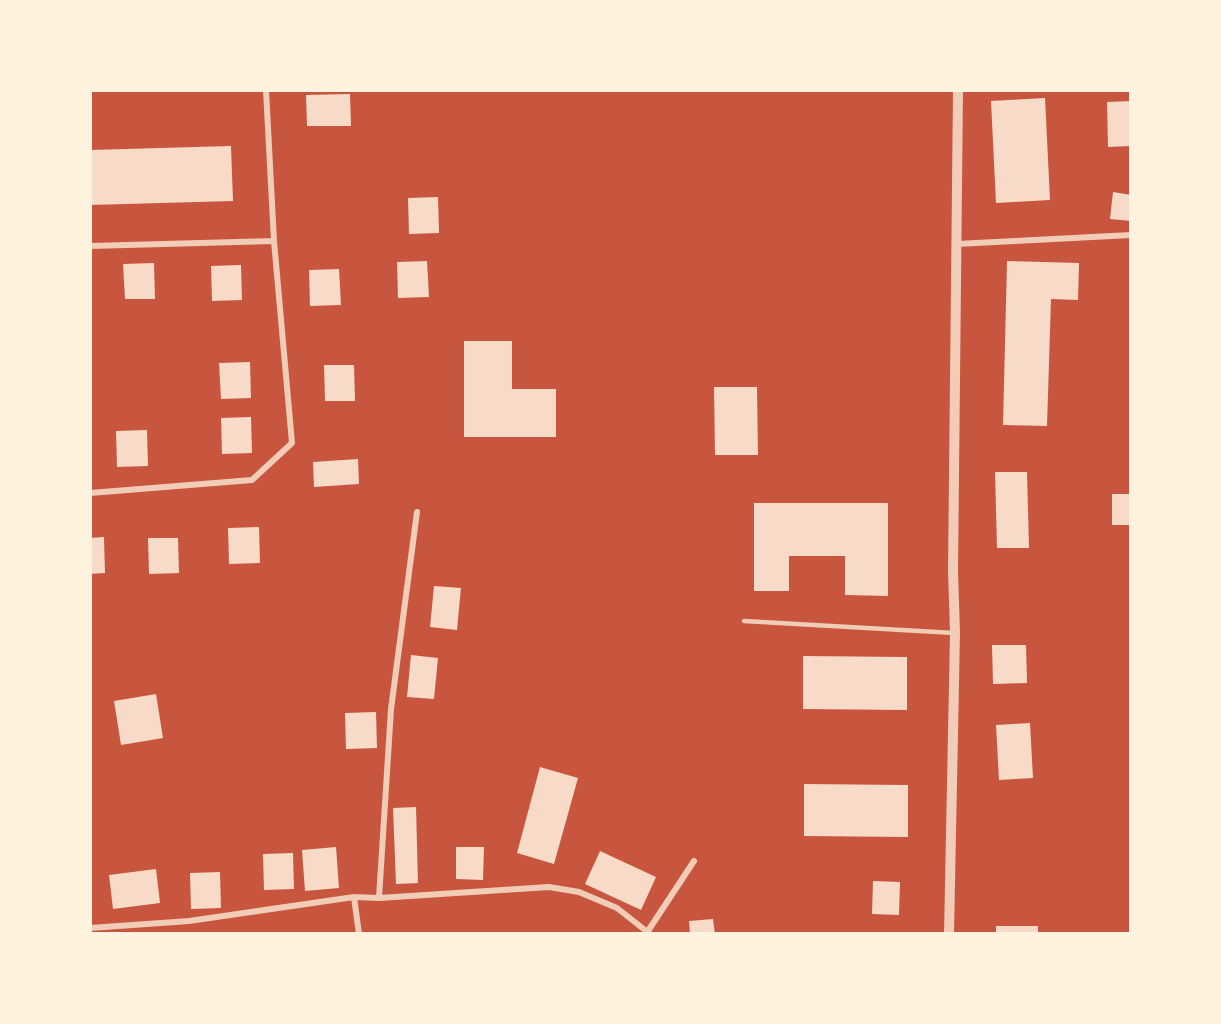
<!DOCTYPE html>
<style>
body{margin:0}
#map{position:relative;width:1221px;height:1024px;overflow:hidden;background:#c8553d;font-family:Montserrat,sans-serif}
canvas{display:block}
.frame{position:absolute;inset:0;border:92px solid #fff3e0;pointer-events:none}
</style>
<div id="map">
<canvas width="1221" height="1024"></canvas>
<div class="frame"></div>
</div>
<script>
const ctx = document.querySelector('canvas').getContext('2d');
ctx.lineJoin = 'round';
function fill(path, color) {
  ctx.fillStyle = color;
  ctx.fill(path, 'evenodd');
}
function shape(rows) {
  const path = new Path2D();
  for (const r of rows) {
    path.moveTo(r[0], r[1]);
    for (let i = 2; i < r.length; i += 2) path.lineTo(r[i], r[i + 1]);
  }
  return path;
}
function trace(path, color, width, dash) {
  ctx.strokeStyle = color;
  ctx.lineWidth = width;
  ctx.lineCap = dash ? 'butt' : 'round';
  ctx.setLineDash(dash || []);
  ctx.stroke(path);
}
fill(shape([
 [350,94,351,126,307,126,306,95],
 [1045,98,1050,200,996,203,991,101],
 [1131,101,1131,146,1108,147,1107,102],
 [231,146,233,201,90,205,90,150],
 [1113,192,1131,195,1131,221,1110,219],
 [438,197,439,233,409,234,408,198],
 [427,261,429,297,398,298,397,262],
 [1007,261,1079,263,1078,300,1051,299,1047,426,1003,425],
 [154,263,155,299,125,299,123,264],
 [241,265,242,300,212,301,211,266],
 [339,269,341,305,310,306,309,270],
 [464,341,512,341,512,389,556,389,556,437,464,437],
 [250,362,251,398,221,399,219,363],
 [324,365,354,365,355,401,325,401],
 [714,387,757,387,758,455,715,455],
 [251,417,252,453,222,454,221,418],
 [147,430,148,466,117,467,116,431],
 [358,459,359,484,314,487,313,462],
 [995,472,1027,472,1029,548,997,548],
 [1112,494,1131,494,1131,525,1112,525],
 [754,503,888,503,888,596,845,595,845,556,789,556,789,591,754,591],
 [259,527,260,563,229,564,228,528],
 [104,537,105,573,90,574,90,538],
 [148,538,178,538,179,573,149,574],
 [434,586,461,588,457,630,430,627],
 [992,645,1026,645,1027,683,993,684],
 [411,655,438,658,434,699,407,697],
 [803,656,907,657,907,710,803,709],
 [156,694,163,738,121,745,114,701],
 [376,712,377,748,346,749,345,713],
 [1030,723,1033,778,999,780,996,725],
 [540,767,578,778,554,864,517,853],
 [804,784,908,785,908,837,804,836],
 [416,807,418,883,396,884,393,808],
 [336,847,339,888,305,891,302,850],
 [456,847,484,847,483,880,456,879],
 [600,851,656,877,641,910,585,884],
 [293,853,294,889,264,890,263,854],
 [156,869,160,903,113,909,109,875],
 [220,872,221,908,191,909,190,873],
 [873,881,900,882,899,915,872,914],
 [713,919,715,934,690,934,689,921],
 [996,926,1038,926,1038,934,996,934]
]), '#f7dbc8');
trace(shape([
 [744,621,954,633]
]), '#f1ccb7', 4.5);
trace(shape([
 [957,244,1131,235],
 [90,246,274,241],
 [90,493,252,480,292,443,274,241,266,90],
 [354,897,359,934],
 [379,898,391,709,417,512],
 [90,928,189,921,354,897,379,898,549,887,579,892,617,908,650,934],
 [648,931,694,861]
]), '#f1ccb7', 6);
trace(shape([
 [949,934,955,633,953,571,958,90]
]), '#f1ccb7', 10);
</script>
